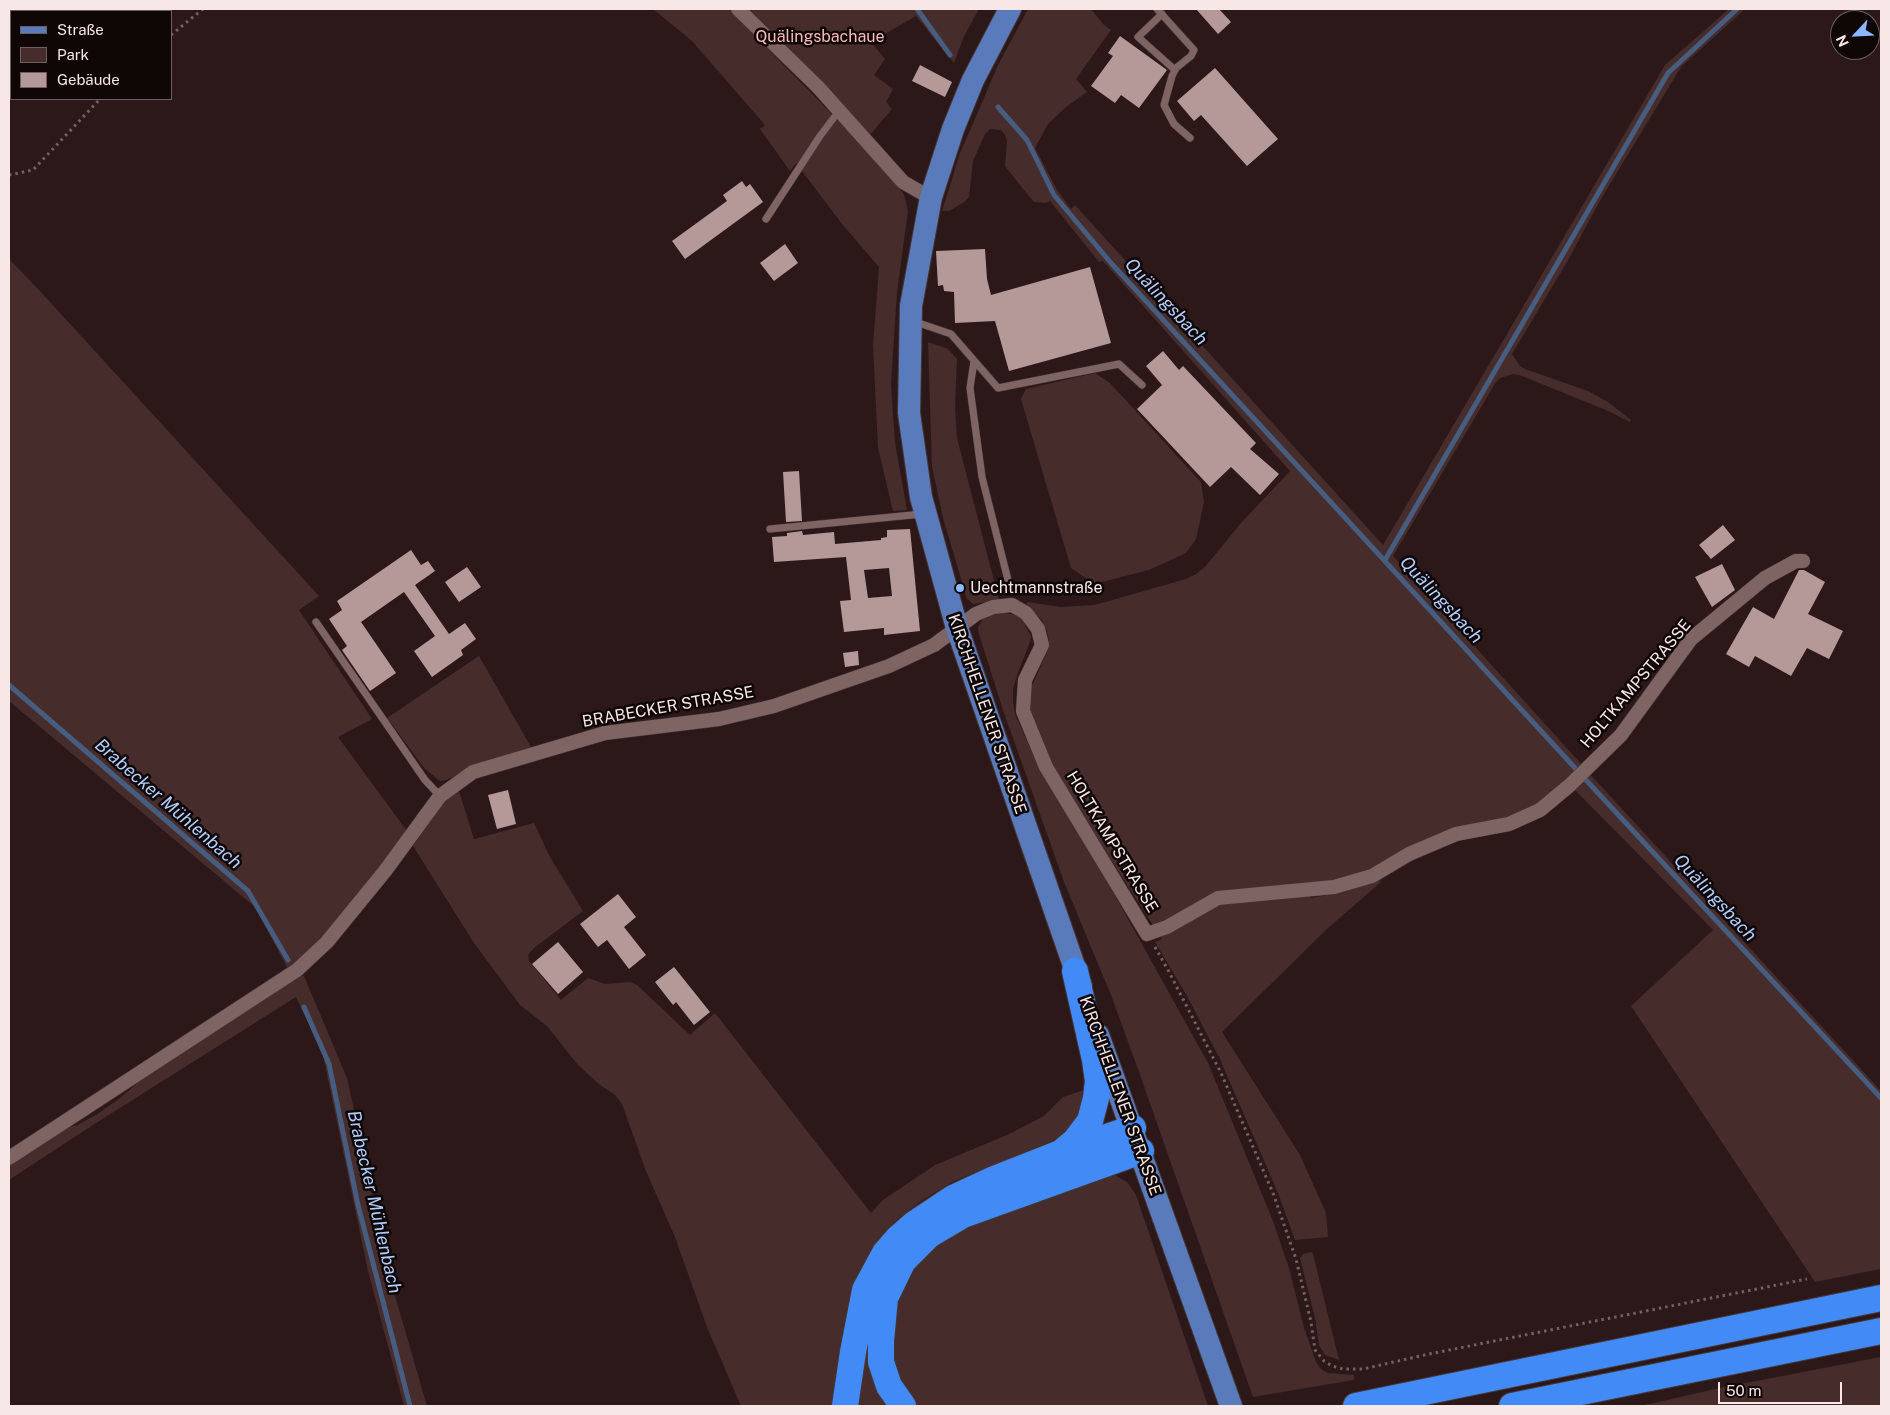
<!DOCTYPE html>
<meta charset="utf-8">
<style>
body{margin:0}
#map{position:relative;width:1890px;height:1415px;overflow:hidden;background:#2d1819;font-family:"Public Sans",sans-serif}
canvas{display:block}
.frame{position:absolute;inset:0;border:10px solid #f7e7e7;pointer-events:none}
.legend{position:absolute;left:10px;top:10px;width:162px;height:90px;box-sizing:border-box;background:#0f0606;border:1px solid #6c6060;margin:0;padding:6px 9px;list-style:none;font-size:15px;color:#f7e7e7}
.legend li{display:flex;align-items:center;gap:10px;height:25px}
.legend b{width:25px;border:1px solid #6c6060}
.north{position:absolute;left:1830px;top:10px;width:50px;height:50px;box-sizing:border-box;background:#0f0606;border:1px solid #6c6060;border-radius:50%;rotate:245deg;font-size:14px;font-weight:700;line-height:20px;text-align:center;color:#f7e7e7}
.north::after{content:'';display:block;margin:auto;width:18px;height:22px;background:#8cb9fc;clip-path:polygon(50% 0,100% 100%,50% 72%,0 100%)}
.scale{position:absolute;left:1718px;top:1382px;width:124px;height:22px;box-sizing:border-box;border:2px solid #f7e7e7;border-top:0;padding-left:6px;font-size:15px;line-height:18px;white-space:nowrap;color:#f7e7e7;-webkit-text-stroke:4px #0f0606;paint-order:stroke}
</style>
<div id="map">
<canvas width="1890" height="1415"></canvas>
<div class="frame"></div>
<ul class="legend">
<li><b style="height:6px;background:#5a7bbb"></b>Straße</li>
<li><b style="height:14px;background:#472c2c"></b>Park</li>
<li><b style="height:14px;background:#b59999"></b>Gebäude</li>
</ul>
<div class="north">N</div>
<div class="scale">50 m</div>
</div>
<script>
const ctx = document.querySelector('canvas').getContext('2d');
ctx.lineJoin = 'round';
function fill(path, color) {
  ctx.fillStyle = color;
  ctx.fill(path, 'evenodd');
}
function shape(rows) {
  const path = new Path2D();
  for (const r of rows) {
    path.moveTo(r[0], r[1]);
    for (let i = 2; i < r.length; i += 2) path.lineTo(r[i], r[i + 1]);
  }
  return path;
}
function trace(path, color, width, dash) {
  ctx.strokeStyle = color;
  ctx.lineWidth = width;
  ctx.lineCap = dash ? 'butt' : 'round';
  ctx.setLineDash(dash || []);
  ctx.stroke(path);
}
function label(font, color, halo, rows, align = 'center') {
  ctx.font = font + ' "Public Sans",sans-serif';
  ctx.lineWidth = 5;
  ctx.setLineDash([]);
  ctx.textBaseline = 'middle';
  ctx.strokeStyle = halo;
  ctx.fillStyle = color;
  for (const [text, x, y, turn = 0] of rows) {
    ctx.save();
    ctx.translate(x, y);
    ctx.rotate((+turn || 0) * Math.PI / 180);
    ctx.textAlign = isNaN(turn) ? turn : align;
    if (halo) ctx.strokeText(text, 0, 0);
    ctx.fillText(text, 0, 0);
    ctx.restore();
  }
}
fill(shape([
 [653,9,729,9,864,147,893,178,904,195,908,211,897,292,891,385,895,443,907,510,893,511,878,448,873,345,879,267,842,224,796,163,790,171,760,129,765,125,692,41],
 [746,9,979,9,964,36,954,63,916,16,871,42,885,59,874,75,893,89,886,102,892,109,869,136],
 [1028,9,1091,9,1104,25,1111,30,1076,79,1087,92,1066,107,1048,124,1035,148,1057,190,1071,209,1075,205,1383,545,1665,65,1729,9,1745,9,1681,67,1601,199,1567,262,1512,354,1520,366,1525,369,1588,391,1608,402,1631,420,1630,422,1606,410,1522,376,1513,374,1500,378,1496,382,1393,556,1583,766,1533,808,1378,865,1356,875,1305,887,1311,898,1344,892,1378,879,1381,882,1327,929,1222,1032,1300,1155,1326,1213,1328,1237,1295,1240,1278,1193,1219,1057,1187,996,1155,942,1162,939,1054,771,1032,720,1028,703,1030,690,1047,652,1049,641,1047,631,1042,620,1027,605,1027,602,1061,607,1095,605,1186,579,1196,574,1205,567,1241,523,1290,471,1103,261,1099,262,1050,201,1046,203,1034,202,1024,190,1005,166,1007,142,1005,135,1001,130,990,129,985,134,973,161,969,197,964,202,949,211,942,211,960,153,978,112,997,67],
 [9,259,39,290,319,596,299,610,372,719,338,737,407,831,377,874,314,947,288,969,255,907,9,701],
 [928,342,948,349,957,359,955,408,957,438,999,600,973,604,967,599,943,518,932,467],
 [1095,373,1110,383,1201,482,1204,502,1196,539,1186,553,1149,570,1094,584,1071,568,1021,399,1026,389],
 [1001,612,1020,616,1031,636,1030,642,1017,675,1013,689,1013,702,1015,714,1035,759,1118,901,1208,1063,1273,1221,1289,1268,1304,1328,1316,1362,1321,1369,1328,1373,1354,1375,1354,1380,1253,1397,1139,1072,1111,995,1064,882,1002,707,979,634,978,627,982,620,990,615],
 [479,656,531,747,491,760,446,780,440,781,425,769,387,718],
 [1590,774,1881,1091,1881,1269,1815,1282,1631,1006,1713,930,1574,789],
 [458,788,474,839,534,823,550,857,583,911,534,948,528,955,529,961,561,1000,588,978,605,984,630,982,637,985,690,1035,715,1013,871,1213,883,1200,935,1165,1007,1135,1044,1116,1063,1097,1087,1089,1082,1115,1069,1132,1054,1140,952,1182,921,1201,893,1223,876,1244,832,1406,741,1406,707,1327,675,1237,646,1171,622,1104,615,1095,600,1085,578,1065,547,1026,520,1005,474,943,413,846,447,797],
 [299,976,304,976,347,1078,393,1289,427,1406,404,1406,368,1271,323,1055,296,997,96,1123,9,1180,9,1166,66,1128,77,1125,96,1115,120,1098,144,1077],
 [1115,1175,1127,1182,1136,1195,1208,1406,911,1406,891,1364,899,1281,933,1241,1096,1177],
 [1312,1252,1313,1254,1339,1360,1325,1355,1319,1345,1315,1318,1300,1258,1303,1254],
 [869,1312,888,1406,851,1406],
 [1881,1357,1881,1406,1640,1406,1720,1388]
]), '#472c2c');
trace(shape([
 [917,9,950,55],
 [998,107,1027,140,1054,195,1111,263,1598,793,1881,1098],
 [1385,560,1668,73,1737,9],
 [9,685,248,891,288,960],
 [304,1007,329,1064,358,1205,410,1406]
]), '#465d7f', 5);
fill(shape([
 [1196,9,1219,9,1231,22,1218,34],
 [1120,36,1167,70,1139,108,1121,95,1115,103,1091,86,1113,56,1108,53],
 [920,65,952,82,945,97,912,81],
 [1215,68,1278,139,1247,166,1201,115,1194,121,1177,101],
 [742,181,746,187,750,184,763,202,685,259,672,241,727,201,723,195],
 [785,244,798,263,774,281,760,263],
 [985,249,987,279,991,295,1090,267,1111,343,1009,371,995,321,955,323,954,292,944,291,943,285,938,286,936,251],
 [1163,351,1179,370,1183,366,1256,443,1250,449,1279,474,1260,495,1231,467,1210,487,1137,409,1162,385,1146,366],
 [799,471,802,521,786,522,783,472],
 [1723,525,1735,540,1711,559,1699,545],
 [910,529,920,631,884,635,884,628,844,632,840,601,851,600,846,557,774,562,772,537,787,536,787,533,802,531,803,535,834,532,835,544,881,540,881,538,887,537,887,530],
 [889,568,892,596,868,598,864,570],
 [411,550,421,565,428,561,435,571,415,585,449,634,465,623,476,639,461,650,463,655,432,677,414,651,435,636,404,592,361,622,396,673,370,691,342,650,347,646,329,619,342,610,337,601],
 [1722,564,1735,590,1712,607,1695,577],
 [467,567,481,587,459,602,445,582],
 [1799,570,1804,570,1825,582,1808,614,1843,631,1829,659,1807,648,1791,676,1755,656,1749,667,1726,654,1753,607,1774,619],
 [858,651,859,665,845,667,843,653],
 [508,790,516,824,497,829,488,795],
 [618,894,636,917,624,927,646,955,629,969,607,940,598,947,580,924],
 [558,942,583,972,558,994,532,964],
 [674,967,710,1012,694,1025,676,1002,673,1005,655,982]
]), '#b59999');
const lane = shape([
 [1157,9,1194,50,1191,56,1176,68,1172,76,1164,105,1174,124,1190,138],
 [1162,14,1138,37,1175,70],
 [766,219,820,136,839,111],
 [913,321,951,334,998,388,1119,364,1142,385],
 [974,361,970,388,982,477,1008,580],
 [770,529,922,514],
 [316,622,425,780,440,796]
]);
const street = shape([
 [738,9,818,87,903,182,922,193,931,197],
 [9,1158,297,970,327,942,385,871,440,796,473,772,605,733,719,719,774,706,889,666,934,645,976,614,993,607,1012,605,1026,613,1038,629,1042,645,1025,680,1023,711,1046,767,1147,934,1167,927,1218,898,1334,887,1372,876,1409,854,1456,834,1509,824,1540,810,1570,785,1621,735,1691,639,1765,578,1796,561,1803,561]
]);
const primary = shape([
 [1010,9,973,80,953,129,931,197,911,306,909,413,921,497,957,628,1081,986],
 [1098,1035,1231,1406]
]);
const highway = shape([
 [1063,1151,1075,1141,1090,1121,1096,1098,1098,1081,1095,1060,1075,971],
 [845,1406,853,1352,865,1290,885,1253,898,1238,914,1224,953,1198,994,1179,1060,1153,1133,1128],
 [903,1406,889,1386,881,1362,881,1341,885,1298,903,1261,929,1235,963,1215,1141,1151],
 [1356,1406,1881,1298],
 [1512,1406,1881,1331]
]);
trace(lane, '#463636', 8);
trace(street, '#463636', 15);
trace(primary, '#463636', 24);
trace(highway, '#463636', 28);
trace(shape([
 [171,35,203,9],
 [9,175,33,170,100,99],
 [1155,947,1168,970,1221,1073,1273,1193,1296,1259,1311,1322,1315,1350,1324,1361,1332,1366,1343,1369,1363,1369,1429,1354,1807,1279]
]), '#746161', 3, [2.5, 4]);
trace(lane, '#7e6463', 7);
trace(street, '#7e6463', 14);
trace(primary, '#5a7bbb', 22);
trace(highway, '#428bf6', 26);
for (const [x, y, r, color] of [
 [960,588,5,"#8cb9fc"]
]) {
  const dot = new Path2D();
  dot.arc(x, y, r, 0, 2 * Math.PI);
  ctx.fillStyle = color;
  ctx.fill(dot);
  trace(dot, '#0f0606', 2);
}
label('16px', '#fbbbbb', '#0f0606', [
 ["Quälingsbachaue",820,37]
]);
label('16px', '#f7e7e7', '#0f0606', [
 ["Uechtmannstraße",970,588]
], 'left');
label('16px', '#f7e7e7', '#0f0606', [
 ["HOLTKAMPSTRASSE",1636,684,-50],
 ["BRABECKER STRASSE",668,707,-10],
 ["KIRCHHELLENER STRASSE",987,714,71],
 ["HOLTKAMPSTRASSE",1112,842,59],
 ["KIRCHHELLENER STRASSE",1120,1096,70]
]);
label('italic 18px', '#afcefe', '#0f0606', [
 ["Quälingsbach",1166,302,47],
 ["Quälingsbach",1441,600,47],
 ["Brabecker Mühlenbach",168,804,41],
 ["Quälingsbach",1715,898,47],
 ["Brabecker Mühlenbach",374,1202,77]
]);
</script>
